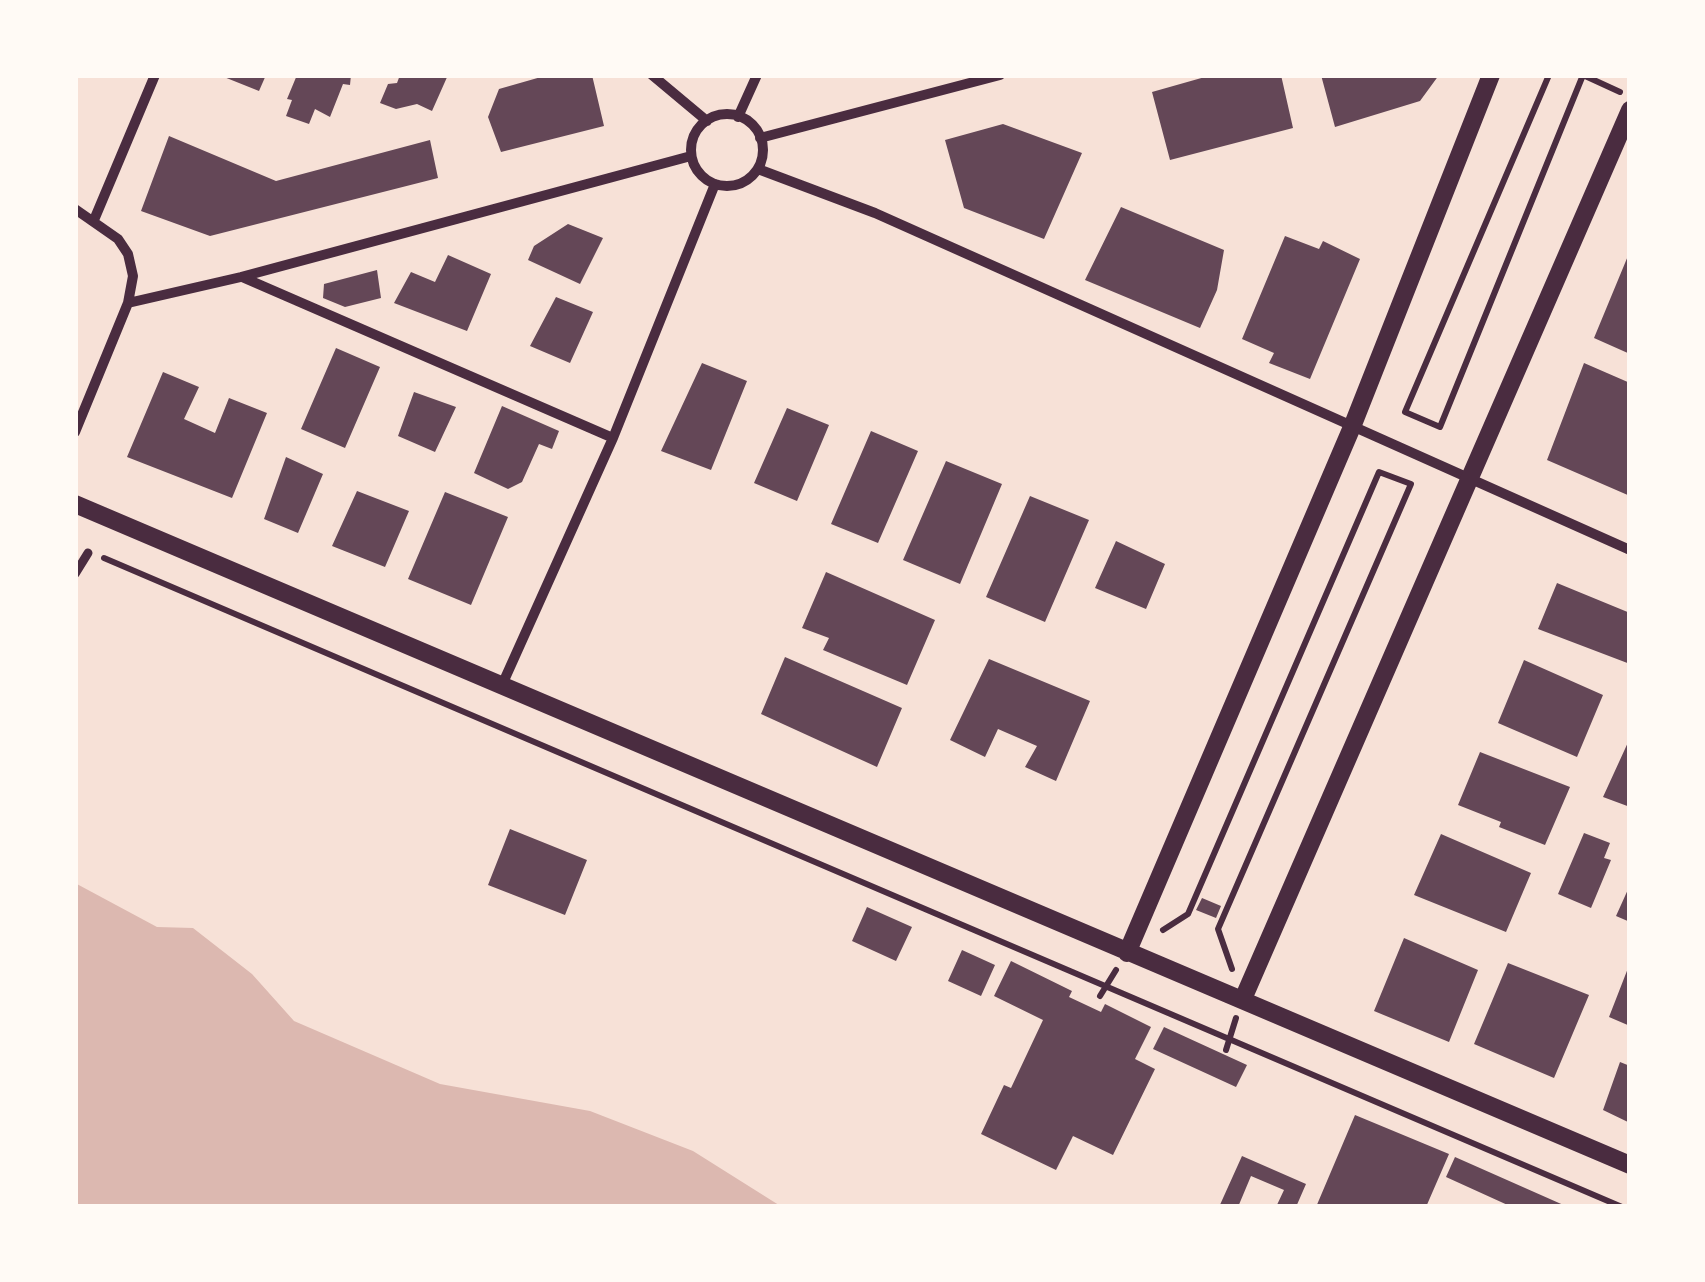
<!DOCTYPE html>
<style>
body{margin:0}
#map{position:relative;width:1705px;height:1282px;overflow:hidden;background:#f7e1d7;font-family:Poppins,sans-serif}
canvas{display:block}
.frame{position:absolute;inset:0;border:78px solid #fffaf5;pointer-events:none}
</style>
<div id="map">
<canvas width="1705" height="1282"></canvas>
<div class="frame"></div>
</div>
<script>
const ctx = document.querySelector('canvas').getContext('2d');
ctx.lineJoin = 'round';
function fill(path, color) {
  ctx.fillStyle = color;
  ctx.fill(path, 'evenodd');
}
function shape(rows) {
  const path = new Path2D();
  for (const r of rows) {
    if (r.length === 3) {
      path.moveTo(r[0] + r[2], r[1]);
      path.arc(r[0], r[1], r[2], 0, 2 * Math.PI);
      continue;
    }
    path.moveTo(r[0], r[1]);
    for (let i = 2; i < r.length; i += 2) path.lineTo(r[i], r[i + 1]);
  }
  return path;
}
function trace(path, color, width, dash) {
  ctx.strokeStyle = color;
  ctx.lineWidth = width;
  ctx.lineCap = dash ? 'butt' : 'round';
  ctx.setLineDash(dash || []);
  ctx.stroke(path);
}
fill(shape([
 [75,883,157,927,193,928,252,974,294,1021,440,1084,590,1111,693,1151,782,1207,75,1207]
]), '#dcb8b0');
fill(shape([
 [219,75,266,75,259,91],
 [297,75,351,75,350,85,343,84,330,117,315,109,309,124,286,116,292,100,287,99],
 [400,75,448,75,432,111,417,104,396,109,380,103,388,84,397,83],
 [548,75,592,75,604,126,501,152,488,117,499,89],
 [1212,75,1281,75,1293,128,1170,160,1152,92],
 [1321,75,1439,75,1420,101,1335,127],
 [1003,124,1082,153,1044,239,964,208,945,140],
 [169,136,276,181,430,140,438,178,210,236,141,211],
 [1121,207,1224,250,1217,290,1200,328,1085,280],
 [568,224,603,238,580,284,528,260,534,246],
 [1285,236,1319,249,1323,241,1360,259,1310,379,1269,363,1274,353,1242,339],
 [1630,251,1630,354,1594,338],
 [448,255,491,274,467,331,394,303,411,272,435,282],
 [377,270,381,298,345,307,323,298,324,284],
 [556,297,593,312,570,363,530,346],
 [336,348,380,367,345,448,301,429],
 [702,363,747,381,711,470,661,451],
 [1584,363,1630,383,1630,496,1547,460],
 [163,372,199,387,184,419,215,433,229,398,267,413,232,498,127,457],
 [414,392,456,407,435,452,398,436],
 [502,406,559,431,552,449,539,444,522,482,508,489,474,473],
 [787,408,829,425,797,501,754,483],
 [871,431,918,451,878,543,831,524],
 [286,457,323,474,298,533,264,519],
 [946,461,1002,484,960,584,903,560],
 [357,491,409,511,385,567,332,546],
 [445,492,508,517,471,605,408,579],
 [1030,496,1089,520,1045,622,986,597],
 [1116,541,1165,564,1146,609,1095,588],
 [826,572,935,620,907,685,823,650,829,638,802,628],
 [1557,583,1630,613,1630,664,1538,629],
 [785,657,902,708,877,767,761,714],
 [989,659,1090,701,1056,781,1025,767,1037,746,998,729,985,757,950,740],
 [1524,660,1603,695,1577,757,1498,723],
 [1630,738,1630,807,1603,797],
 [1480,752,1570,787,1545,845,1499,827,1501,822,1458,805],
 [510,829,587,860,565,915,488,885],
 [1584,833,1610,843,1604,858,1611,860,1591,908,1558,894],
 [1441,834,1531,873,1506,932,1414,895],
 [1630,885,1630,922,1616,916],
 [1202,898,1221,906,1216,918,1196,910],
 [867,907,912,927,896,961,852,941],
 [1404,938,1478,970,1449,1042,1374,1011],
 [962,950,995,965,981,996,948,981],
 [1011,961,1072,991,1069,997,1101,1012,1105,1004,1151,1027,1135,1059,1155,1069,1113,1155,1073,1136,1056,1170,981,1134,1004,1085,1011,1088,1043,1020,994,996],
 [1508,963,1589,995,1554,1078,1474,1044],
 [1630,963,1630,1026,1609,1017],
 [1164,1027,1247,1065,1236,1087,1153,1049],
 [1620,1062,1630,1066,1630,1123,1603,1110],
 [1355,1115,1449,1154,1426,1207,1316,1207],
 [1242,1156,1306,1184,1296,1207,1276,1207,1284,1190,1251,1176,1238,1207,1219,1207],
 [1455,1157,1568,1207,1512,1207,1446,1177]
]), '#644757');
trace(shape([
 [1549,75,1405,412,1440,427,1583,75,1620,92],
 [104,558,1622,1207],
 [1163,930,1188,914,1379,472,1411,484,1218,929,1232,969],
 [1100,996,1116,970],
 [1226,1050,1236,1018]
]), '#4a2c40', 6);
trace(shape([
 [75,574,88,553]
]), '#4a2c40', 9);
trace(shape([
 [652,75,707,121],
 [727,150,36],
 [738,117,757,75],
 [760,138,1000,75],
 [758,169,875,213,1630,550],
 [75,209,118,239,128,254,133,276,128,303,75,432],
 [94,220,155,75],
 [242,277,613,438],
 [128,303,241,277,691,156],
 [502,685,613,438,715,184]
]), '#4a2c40', 10);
trace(shape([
 [75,504,1630,1165],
 [1127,953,1352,427,1491,75],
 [1243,999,1630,110]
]), '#4a2c40', 18);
</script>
